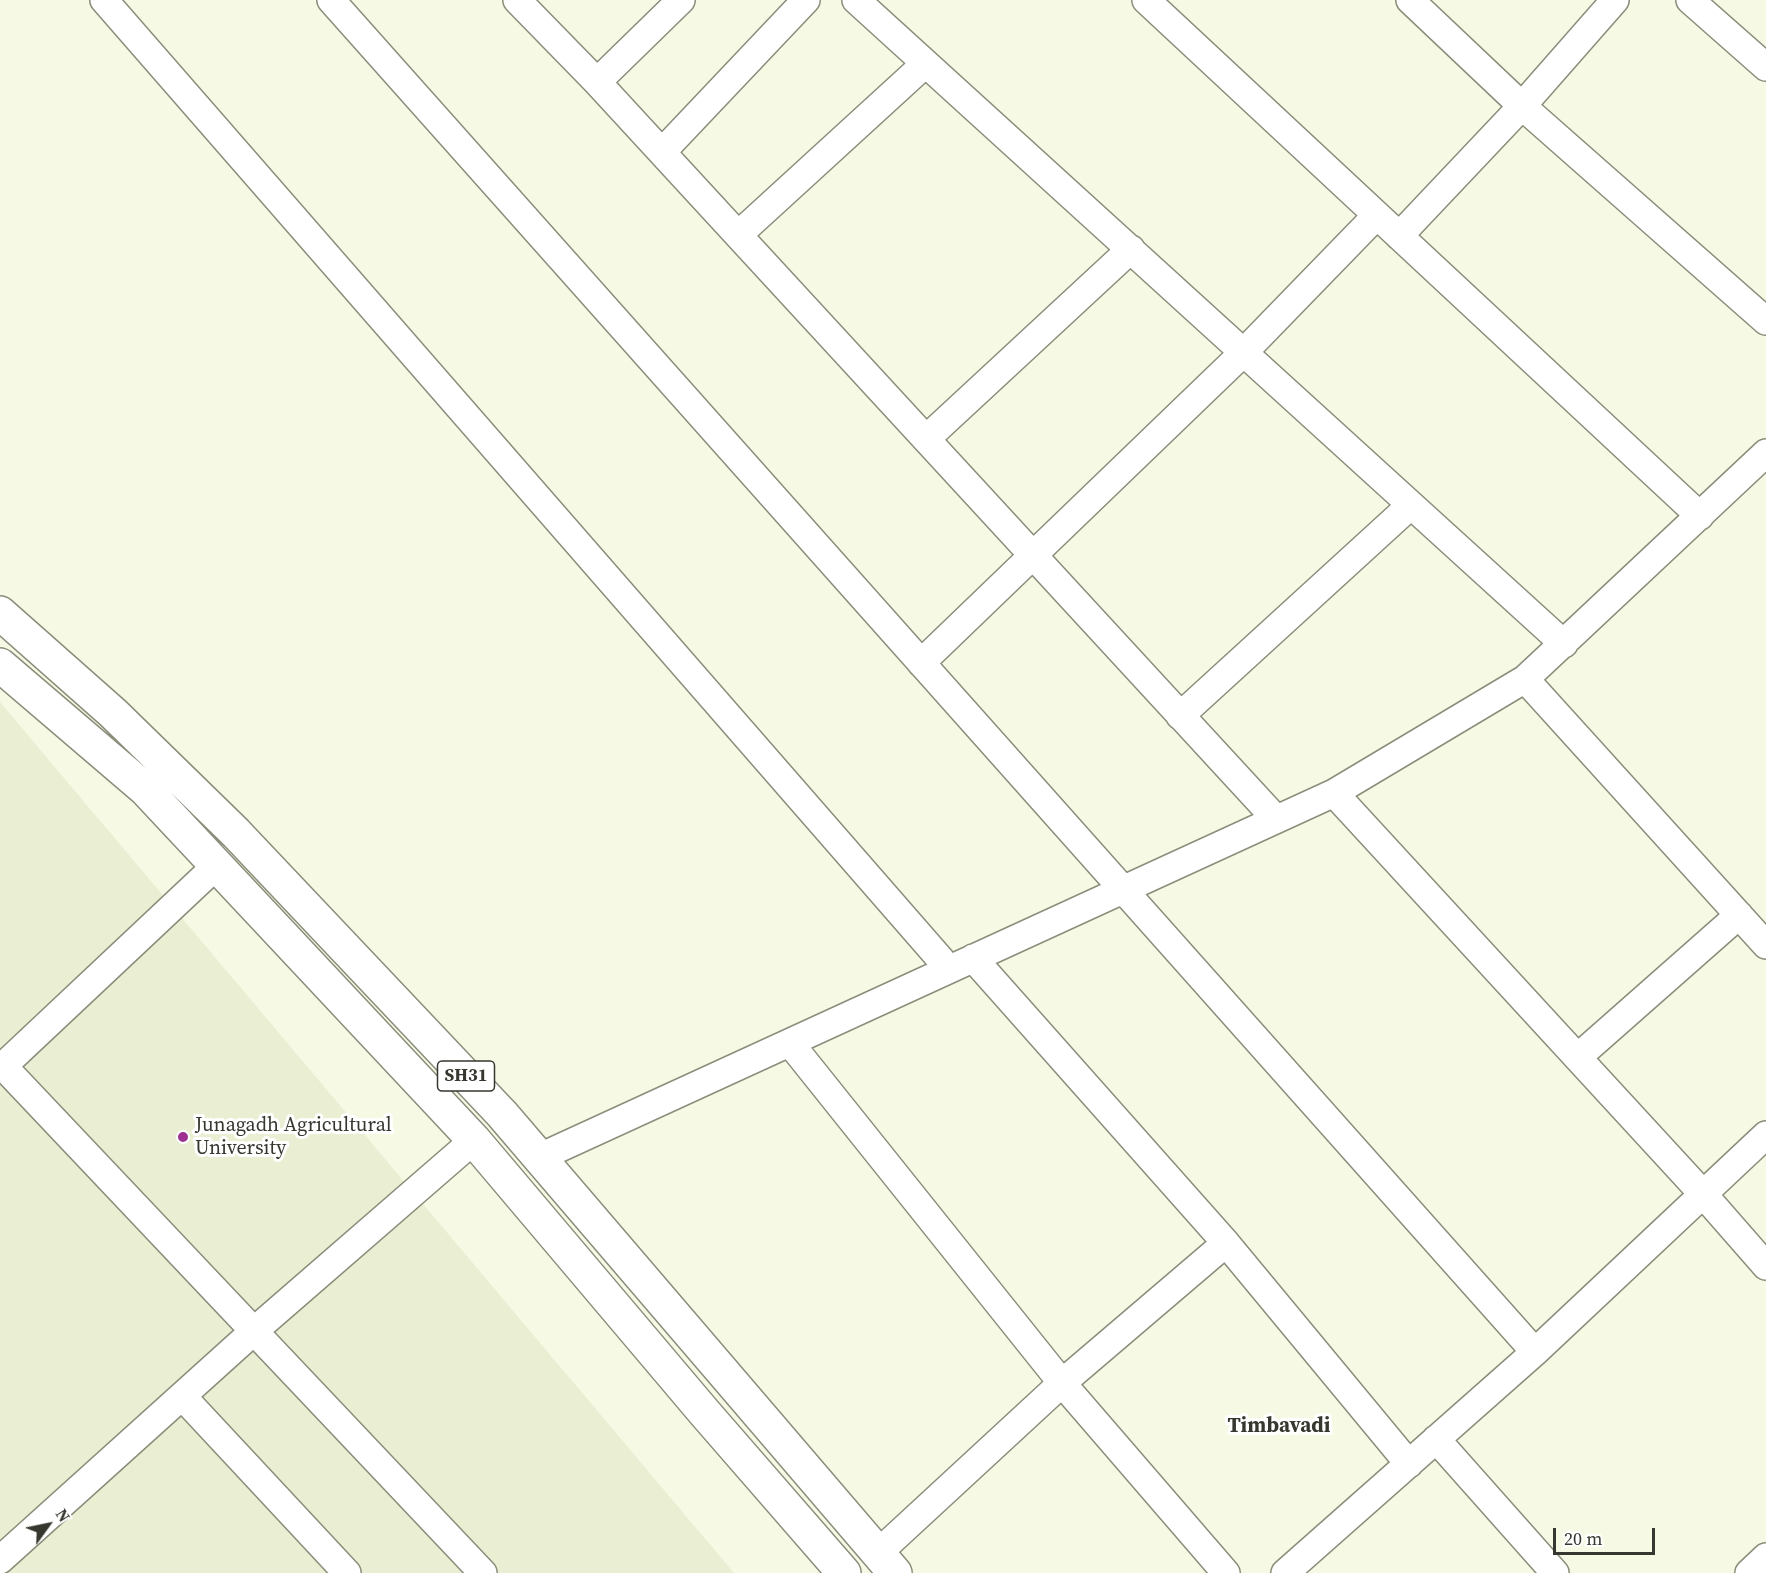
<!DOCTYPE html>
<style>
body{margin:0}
#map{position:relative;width:1766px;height:1573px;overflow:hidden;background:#f6fae5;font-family:"Source Serif 4",serif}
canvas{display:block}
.north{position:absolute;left:18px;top:1495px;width:60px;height:60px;-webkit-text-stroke:4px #fff;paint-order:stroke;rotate:57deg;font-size:16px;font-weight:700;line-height:24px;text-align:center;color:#36372f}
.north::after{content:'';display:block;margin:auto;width:21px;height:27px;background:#36372f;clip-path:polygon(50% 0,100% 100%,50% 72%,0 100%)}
.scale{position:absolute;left:1553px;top:1528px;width:102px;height:27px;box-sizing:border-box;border:3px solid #36372f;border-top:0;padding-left:8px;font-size:18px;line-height:21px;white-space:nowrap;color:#36372f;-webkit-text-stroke:4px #fff;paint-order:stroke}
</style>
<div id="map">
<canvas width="1766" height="1573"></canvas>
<div class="north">N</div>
<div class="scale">20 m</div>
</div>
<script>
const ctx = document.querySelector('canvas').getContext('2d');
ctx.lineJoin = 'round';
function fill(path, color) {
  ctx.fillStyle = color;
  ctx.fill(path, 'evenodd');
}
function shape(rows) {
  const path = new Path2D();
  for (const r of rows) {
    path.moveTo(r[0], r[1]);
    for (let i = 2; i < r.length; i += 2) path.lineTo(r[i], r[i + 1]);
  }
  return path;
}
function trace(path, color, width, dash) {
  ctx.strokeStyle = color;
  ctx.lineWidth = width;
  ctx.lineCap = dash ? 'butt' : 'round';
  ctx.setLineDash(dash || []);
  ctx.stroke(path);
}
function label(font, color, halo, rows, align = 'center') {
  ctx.font = font + ' "Source Serif 4",serif';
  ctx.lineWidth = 6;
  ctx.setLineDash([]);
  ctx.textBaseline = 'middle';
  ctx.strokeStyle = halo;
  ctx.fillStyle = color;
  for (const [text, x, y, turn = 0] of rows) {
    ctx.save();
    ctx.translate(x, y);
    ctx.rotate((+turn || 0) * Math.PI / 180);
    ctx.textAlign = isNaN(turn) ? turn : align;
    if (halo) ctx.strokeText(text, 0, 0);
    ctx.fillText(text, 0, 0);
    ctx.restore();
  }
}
fill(shape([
 [0,702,734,1573,0,1573]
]), '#eaeed2');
const street = shape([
 [104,0,949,969],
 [331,0,1535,1352],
 [517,0,597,82,1276,819],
 [856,0,1564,644],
 [1146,0,1700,516],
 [1410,0,1522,106,1766,321],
 [1690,0,1766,67],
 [597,82,681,0],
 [662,152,806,0],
 [738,235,925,64],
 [1399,236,1522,106,1615,0],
 [926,439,1131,249],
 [921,663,1243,353,1377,215],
 [1525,679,1766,945],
 [1180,716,1411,505],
 [1334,793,1703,1194,1766,1266],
 [973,958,1226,1243,1409,1464],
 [790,1043,1062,1383,1226,1573],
 [1578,1057,1739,915],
 [3,1066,483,1573],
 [0,1069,217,865],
 [538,1158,1334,793,1525,679,1766,453],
 [182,1396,347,1573],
 [1436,1439,1555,1573],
 [878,1553,1062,1383,1226,1243],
 [0,1560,254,1331,474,1140],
 [1285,1573,1535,1352,1766,1135],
 [1749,1573,1766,1557]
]);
const primary = shape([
 [0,613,113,713,236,833,502,1114,895,1573],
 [0,665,145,789,474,1140,704,1412,844,1573]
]);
trace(street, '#8a8d7a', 30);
trace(primary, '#8a8d7a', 36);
trace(street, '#fff', 27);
trace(primary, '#fff', 33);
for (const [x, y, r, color] of [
 [183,1137,6,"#9d3091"]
]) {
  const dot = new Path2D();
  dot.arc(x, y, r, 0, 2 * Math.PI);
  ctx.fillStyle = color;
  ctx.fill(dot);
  trace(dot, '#fff', 2);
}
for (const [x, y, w] of [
 [466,1076,57]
]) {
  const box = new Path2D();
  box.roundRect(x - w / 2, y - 15, w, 30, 4.5);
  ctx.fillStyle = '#fff';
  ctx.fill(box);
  trace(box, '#36372f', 1.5);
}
label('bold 18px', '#36372f', null, [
 ["SH31",466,1076]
]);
label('20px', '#36372f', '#fff', [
 ["Junagadh Agricultural",195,1126],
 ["University",195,1149]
], 'left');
label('bold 21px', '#36372f', '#fff', [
 ["Timbavadi",1279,1427]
]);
</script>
